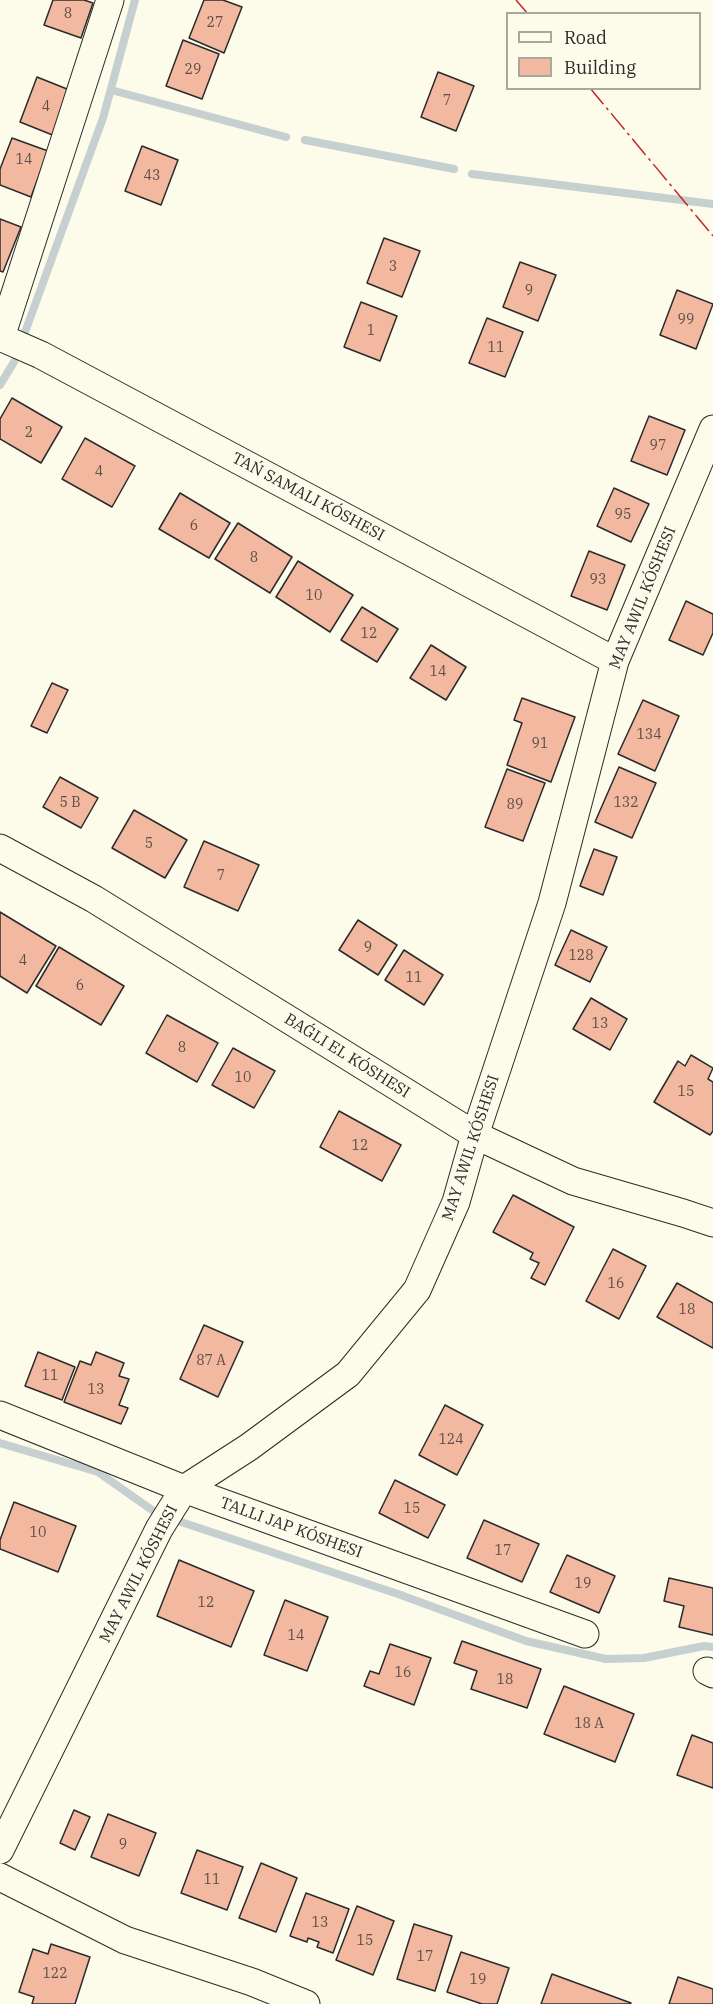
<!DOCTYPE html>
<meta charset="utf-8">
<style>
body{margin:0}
#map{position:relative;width:713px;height:2004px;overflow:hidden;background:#fdfbea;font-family:"IBM Plex Serif",serif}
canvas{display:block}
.legend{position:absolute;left:506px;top:12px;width:195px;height:78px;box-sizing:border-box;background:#fdfbea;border:2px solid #a9a89e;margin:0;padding:8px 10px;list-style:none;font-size:18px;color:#2b2b2b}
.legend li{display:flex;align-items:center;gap:12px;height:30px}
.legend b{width:30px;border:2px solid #a9a89e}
</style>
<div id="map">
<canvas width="713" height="2004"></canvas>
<ul class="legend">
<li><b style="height:8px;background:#fdfbea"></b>Road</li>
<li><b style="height:16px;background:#f2b8a0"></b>Building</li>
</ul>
</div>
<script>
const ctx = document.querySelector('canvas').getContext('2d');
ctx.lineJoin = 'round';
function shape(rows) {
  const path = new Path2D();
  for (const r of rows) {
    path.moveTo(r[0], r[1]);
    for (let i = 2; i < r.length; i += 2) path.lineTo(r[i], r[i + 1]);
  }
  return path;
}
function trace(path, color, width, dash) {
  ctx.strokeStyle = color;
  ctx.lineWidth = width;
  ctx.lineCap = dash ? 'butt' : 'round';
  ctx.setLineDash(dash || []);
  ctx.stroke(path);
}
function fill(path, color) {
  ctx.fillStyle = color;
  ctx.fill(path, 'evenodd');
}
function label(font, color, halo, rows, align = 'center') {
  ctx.font = font + ' "IBM Plex Serif",serif';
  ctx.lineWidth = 4.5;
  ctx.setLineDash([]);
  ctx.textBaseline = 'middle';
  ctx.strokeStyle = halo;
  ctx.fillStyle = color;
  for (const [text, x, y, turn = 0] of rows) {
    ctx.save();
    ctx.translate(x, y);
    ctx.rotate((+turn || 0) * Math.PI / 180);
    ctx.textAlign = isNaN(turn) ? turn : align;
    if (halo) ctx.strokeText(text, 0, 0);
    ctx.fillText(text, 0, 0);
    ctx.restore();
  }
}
trace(shape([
 [111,90,286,137],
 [305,140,454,169],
 [472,174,713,204],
 [24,335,103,118,135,0],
 [0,385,14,362],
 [0,1443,98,1472,152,1510],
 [181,1522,398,1594,526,1641,606,1659,644,1658,704,1646,713,1647]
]), '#c7d0d0', 8);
const building = shape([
 [53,0,84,0,93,3,81,38,44,25,53,0],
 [204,0,223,0,242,7,224,53,189,38,204,0],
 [183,40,219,54,202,99,166,86,183,40],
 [438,72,474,86,456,131,421,117,438,72],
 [37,77,72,91,55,136,20,122,37,77],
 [12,138,48,151,31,197,0,185,0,169,12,138],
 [142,146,178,160,161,205,125,191,142,146],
 [0,219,21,227,3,272,0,271,0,219],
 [384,238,420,251,402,297,367,283,384,238],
 [520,262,556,275,538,321,503,307,520,262],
 [677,290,713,304,696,349,660,335,677,290],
 [361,302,397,316,380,361,344,347,361,302],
 [487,318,523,332,505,377,469,363,487,318],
 [12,398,62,427,41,463,0,439,0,419,12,398],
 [649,416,685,430,667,475,631,461,649,416],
 [85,438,135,466,112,507,62,479,85,438],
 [614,488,649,504,631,542,597,526,614,488],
 [180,493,230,523,209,558,159,529,180,493],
 [238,523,292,557,270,593,215,559,238,523],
 [589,551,625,565,607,610,571,596,589,551],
 [298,561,353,595,330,632,276,597,298,561],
 [686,601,713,614,713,633,703,655,669,640,686,601],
 [362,607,398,629,377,662,341,640,362,607],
 [431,645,466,667,446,700,410,678,431,645],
 [52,683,68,690,47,733,31,726,52,683],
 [522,698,575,717,551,782,507,765,522,723,514,720,522,698],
 [643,700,679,716,655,771,618,754,643,700],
 [619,767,656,783,632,838,595,822,619,767],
 [507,769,545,783,523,841,485,827,507,769],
 [60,777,98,798,81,828,43,807,60,777],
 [134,810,187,840,165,878,112,848,134,810],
 [204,841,259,865,238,911,184,887,204,841],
 [594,849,617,857,603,895,580,886,594,849],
 [0,912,56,946,27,993,0,976,0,912],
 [358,920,397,945,378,975,339,950,358,920],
 [571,930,607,947,590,982,555,965,571,930],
 [59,947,124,986,101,1025,36,986,59,947],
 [404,950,443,975,424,1005,385,980,404,950],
 [591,998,627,1019,610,1050,573,1029,591,998],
 [167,1015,218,1043,197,1082,146,1053,167,1015],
 [233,1048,275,1071,254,1108,212,1085,233,1048],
 [691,1055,713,1068,708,1079,713,1082,713,1131,710,1135,654,1102,678,1061,685,1066,691,1055],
 [339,1111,401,1145,382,1181,320,1147,339,1111],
 [513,1195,574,1227,545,1285,531,1278,539,1263,530,1259,533,1253,493,1232,513,1195],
 [613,1249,646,1266,619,1319,586,1301,613,1249],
 [677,1283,713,1303,713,1348,657,1317,677,1283],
 [204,1325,243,1342,218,1397,180,1379,204,1325],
 [38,1352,75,1367,62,1400,25,1386,38,1352],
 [96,1352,124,1363,119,1376,129,1379,119,1405,128,1408,121,1424,64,1402,80,1361,91,1365,96,1352],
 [445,1405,483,1425,457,1475,419,1455,445,1405],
 [395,1480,445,1505,428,1538,379,1513,395,1480],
 [14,1502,76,1526,58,1572,0,1549,0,1540,14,1502],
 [484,1520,539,1544,522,1582,467,1558,484,1520],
 [567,1555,615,1576,599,1613,550,1592,567,1555],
 [179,1560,254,1591,231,1647,157,1616,179,1560],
 [669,1578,713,1588,713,1635,679,1627,684,1606,664,1601,669,1578],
 [285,1600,328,1617,307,1671,264,1655,285,1600],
 [462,1641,541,1669,527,1708,471,1689,477,1671,454,1663,462,1641],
 [390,1644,431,1658,414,1705,364,1686,370,1671,379,1674,390,1644],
 [564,1686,634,1714,615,1762,544,1734,564,1686],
 [692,1735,713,1743,713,1788,677,1775,692,1735],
 [74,1810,90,1817,75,1850,60,1843,74,1810],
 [108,1814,156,1833,139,1876,91,1857,108,1814],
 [197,1850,243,1867,227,1910,181,1893,197,1850],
 [261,1863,297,1878,276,1932,239,1918,261,1863],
 [306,1893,349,1909,333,1953,317,1947,319,1942,308,1938,307,1942,290,1936,306,1893],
 [357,1906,394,1921,373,1975,336,1960,357,1906],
 [414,1924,452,1936,435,1991,397,1979,414,1924],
 [51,1944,90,1957,75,2004,32,2004,34,1997,19,1992,33,1949,48,1954,51,1944],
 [461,1952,509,1968,497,2004,482,2004,447,1992,461,1952],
 [552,1974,631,2003,630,2004,541,2004,552,1974],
 [678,1977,713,1989,713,2004,669,2004,678,1977]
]);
fill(building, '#f2b8a0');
trace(building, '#2b2b2b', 1.5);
const minor = shape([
 [0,337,41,355,615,661],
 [1,337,110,0],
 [0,848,94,899,475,1135,573,1181,683,1213,713,1223],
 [0,1415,184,1489,585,1634],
 [707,1671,713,1674],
 [0,1850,159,1529,184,1489,249,1447,348,1374,417,1290,456,1202,475,1135,552,903,615,661,713,429],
 [0,1877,125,1940,252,1982,306,2004]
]);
trace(minor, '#2b2b2b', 29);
trace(minor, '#fdfbea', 27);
trace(shape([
 [516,0,528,14],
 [590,88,713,236]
]), '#c62828', 1.5, [21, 4.5, 3, 4.5]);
label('14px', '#5d4e48', null, [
 ["8",68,14],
 ["27",215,23],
 ["29",193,70],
 ["7",447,101],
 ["4",46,107],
 ["14",24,160],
 ["43",152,176],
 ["3",393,267],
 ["9",529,291],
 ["99",686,320],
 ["1",371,331],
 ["11",496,348],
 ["2",29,433],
 ["97",658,446],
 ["4",99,472],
 ["95",623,515],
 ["6",194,526],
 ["8",254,558],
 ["93",598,580],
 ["10",314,596],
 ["12",369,634],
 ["14",438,672],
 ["134",649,735],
 ["91",540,744],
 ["5 В",70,803],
 ["132",626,803],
 ["89",515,805],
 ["5",149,844],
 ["7",221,876],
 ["9",368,948],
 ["128",581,956],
 ["4",23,961],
 ["11",414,978],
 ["6",80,986],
 ["13",600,1024],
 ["8",182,1048],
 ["10",243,1078],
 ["15",686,1092],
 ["12",360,1146],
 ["16",616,1284],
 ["18",687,1310],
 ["87 А",211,1361],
 ["11",50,1376],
 ["13",96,1390],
 ["124",451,1440],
 ["15",412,1509],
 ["10",38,1533],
 ["17",503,1551],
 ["19",583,1584],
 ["12",206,1603],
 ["14",296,1636],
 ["16",403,1673],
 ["18",505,1680],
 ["18 А",589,1724],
 ["9",123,1845],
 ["11",212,1880],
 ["13",320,1923],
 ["15",365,1941],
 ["17",425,1957],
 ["122",55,1974],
 ["19",478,1980]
]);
label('16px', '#2b2b2b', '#fdfbea', [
 ["TAŃ SAMALI KÓSHESI",308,497,28],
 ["MAY AWIL KÓSHESI",643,598,-68],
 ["BAǴLI EL KÓSHESI",347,1056,32],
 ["MAY AWIL KÓSHESI",471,1148,-72],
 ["TALLI JAP KÓSHESI",291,1528,20],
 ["MAY AWIL KÓSHESI",139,1574,-63]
]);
</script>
